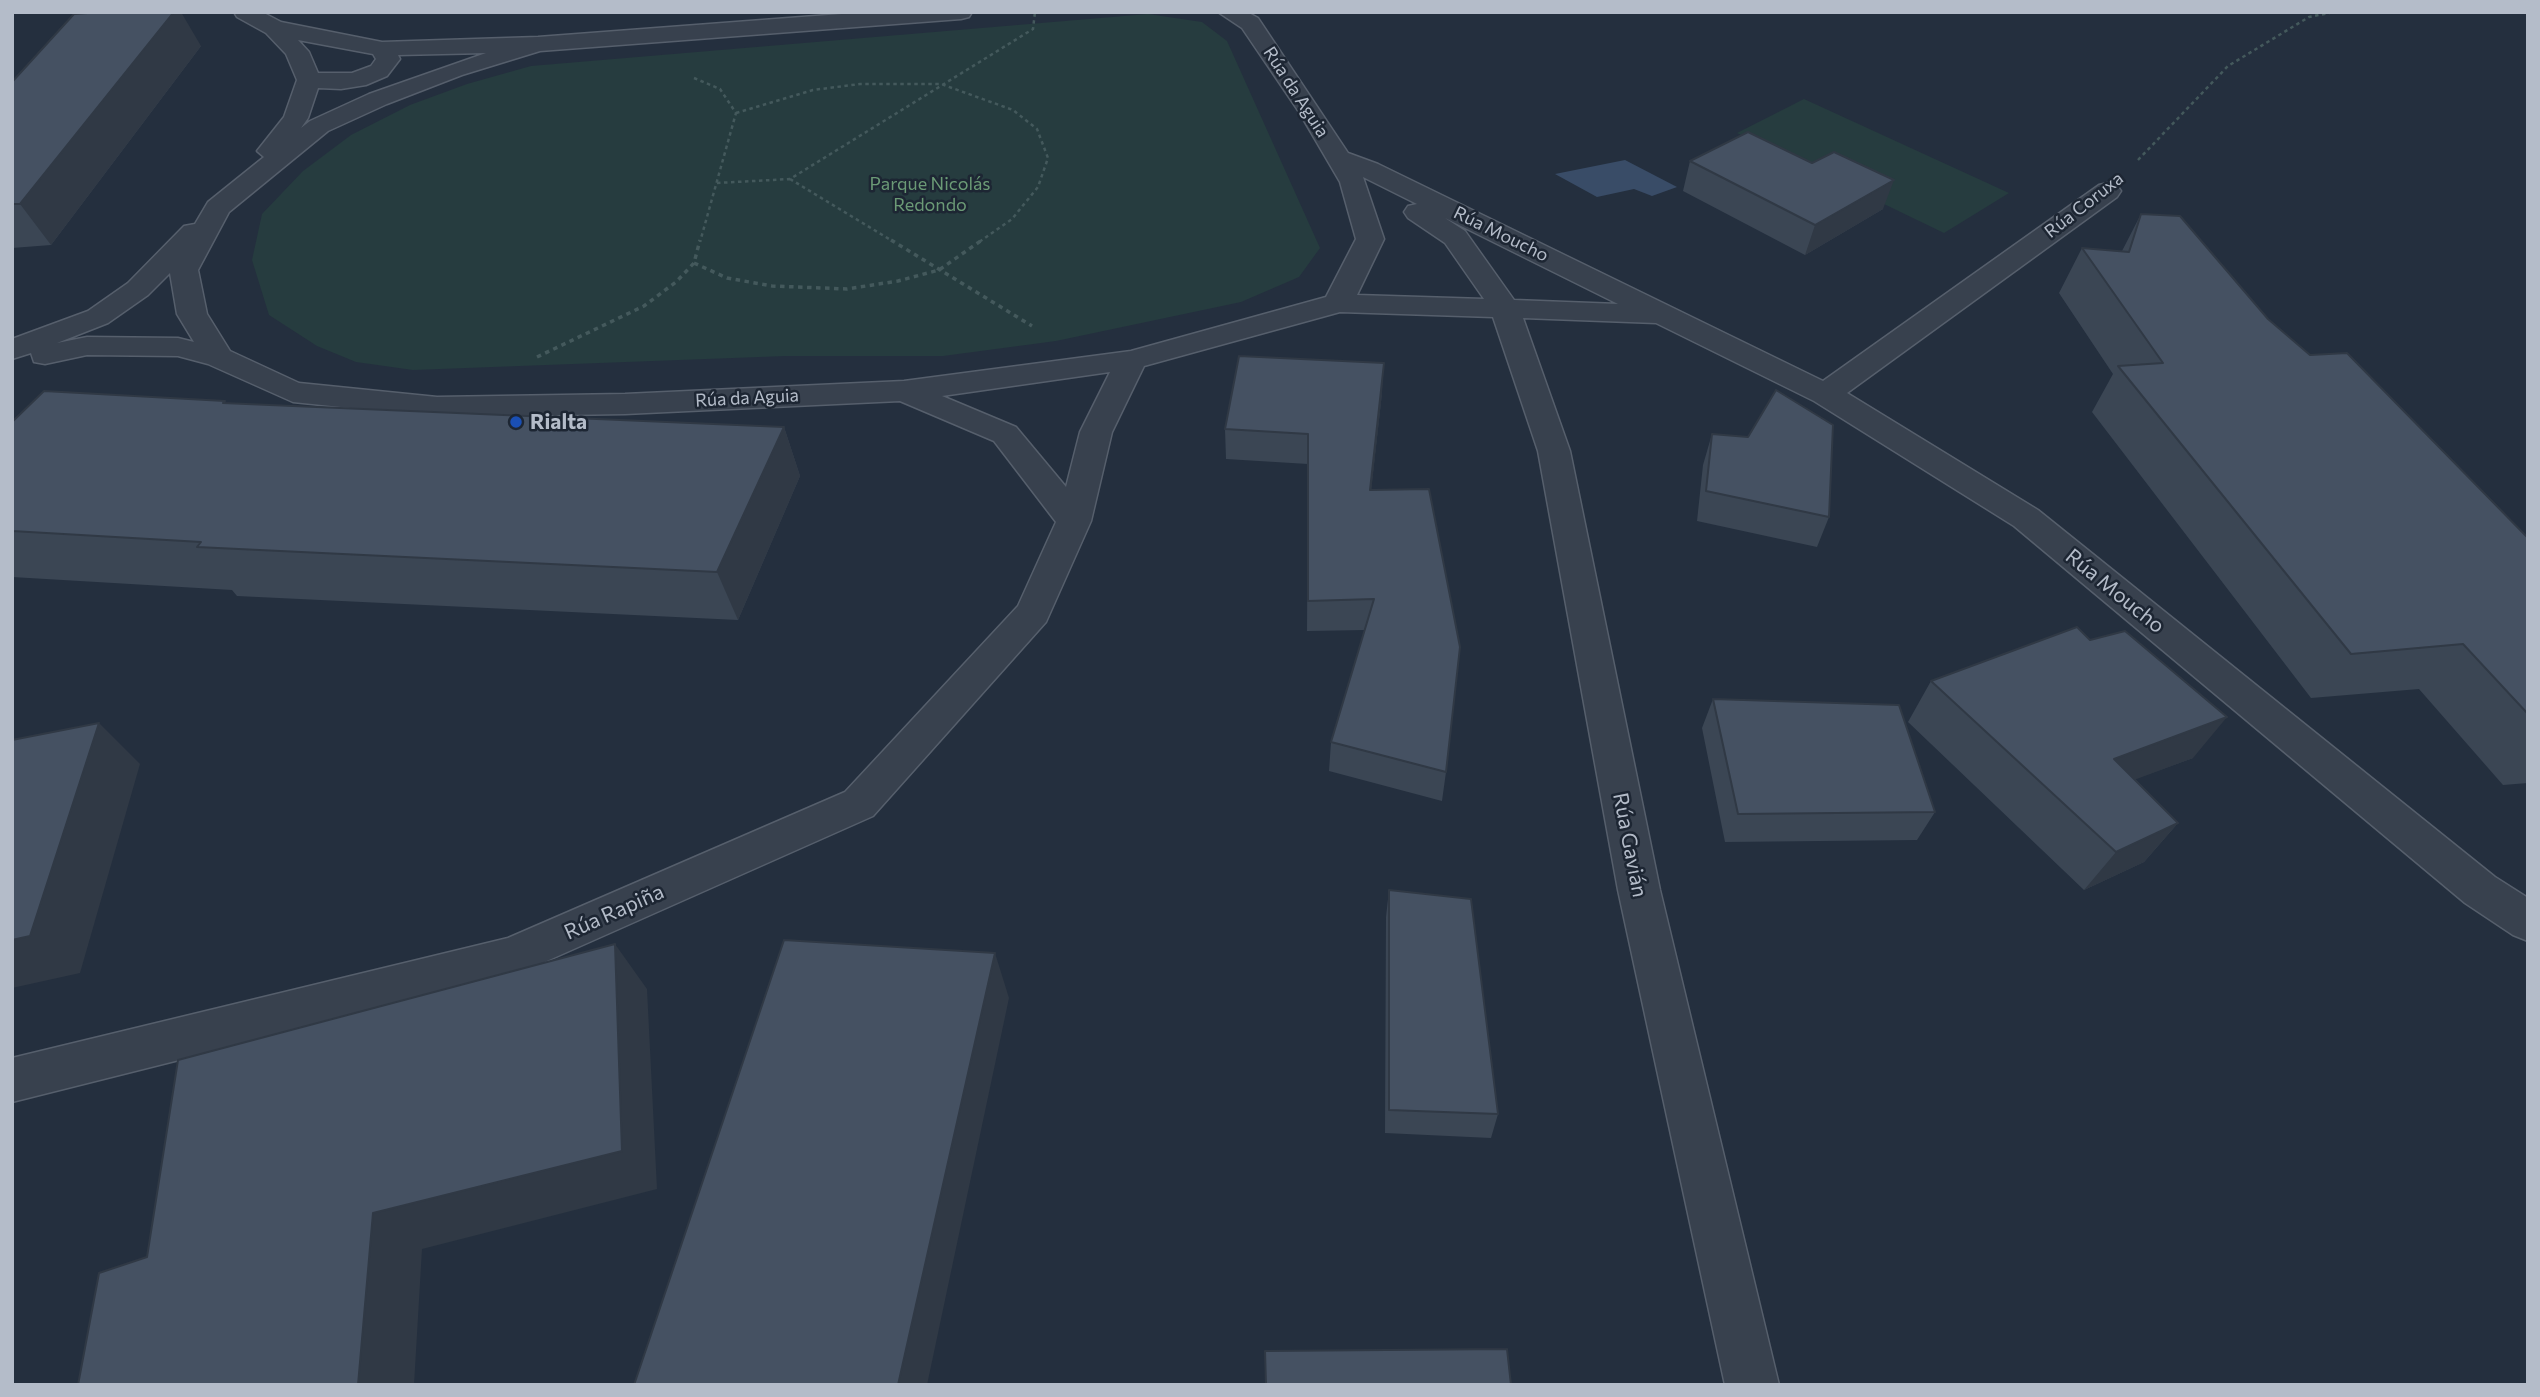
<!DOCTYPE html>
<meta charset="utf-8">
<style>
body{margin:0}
#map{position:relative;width:2540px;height:1397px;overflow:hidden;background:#242f3e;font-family:Commissioner,sans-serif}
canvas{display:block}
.frame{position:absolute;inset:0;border:14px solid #b4bcc9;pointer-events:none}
</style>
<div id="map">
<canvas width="2540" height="1397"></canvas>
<div class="frame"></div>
</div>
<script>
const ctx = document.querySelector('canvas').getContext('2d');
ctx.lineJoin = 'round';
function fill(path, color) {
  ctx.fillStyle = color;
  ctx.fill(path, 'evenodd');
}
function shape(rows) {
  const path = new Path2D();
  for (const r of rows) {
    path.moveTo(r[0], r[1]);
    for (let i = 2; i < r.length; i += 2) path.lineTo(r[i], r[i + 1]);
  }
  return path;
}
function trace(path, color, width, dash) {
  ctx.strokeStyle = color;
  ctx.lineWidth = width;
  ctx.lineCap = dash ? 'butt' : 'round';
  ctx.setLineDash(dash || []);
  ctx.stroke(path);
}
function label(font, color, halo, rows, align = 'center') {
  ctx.font = font + ' Commissioner,sans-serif';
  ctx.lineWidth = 5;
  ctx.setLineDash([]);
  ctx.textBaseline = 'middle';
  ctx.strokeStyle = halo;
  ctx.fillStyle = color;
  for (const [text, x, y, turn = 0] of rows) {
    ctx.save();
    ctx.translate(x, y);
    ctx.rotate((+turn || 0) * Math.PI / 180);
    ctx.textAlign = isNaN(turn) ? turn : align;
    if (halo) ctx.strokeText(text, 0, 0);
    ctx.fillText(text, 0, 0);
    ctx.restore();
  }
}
fill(shape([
 [1148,14,1202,22,1227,41,1320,248,1299,277,1241,302,1056,341,943,356,786,356,413,370,356,362,317,346,269,315,252,260,262,214,303,171,351,135,410,105,467,84,531,66],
 [1804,99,2009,193,1944,233,1737,133]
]), '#263c3f');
fill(shape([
 [1625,160,1677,187,1652,196,1634,189,1597,197,1555,174]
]), '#394c67');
const minor = shape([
 [234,12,262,12,281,22,382,42,538,37,868,12,972,12,969,17,961,19,540,51,462,75,387,104,328,131,229,212,198,270,207,314,230,351,299,383,437,397,625,394,904,381,1131,351,1326,297,1356,239,1340,182,1299,112,1242,28,1218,12,1247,12,1258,18,1348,153,1378,164,1823,381,2099,185,2108,183,2117,185,2121,191,2117,197,1847,393,2038,510,2495,877,2528,898,2528,941,2513,935,2465,903,2014,526,1814,401,1656,323,1523,318,1570,451,1660,890,1779,1385,1725,1385,1618,890,1538,451,1493,317,1340,312,1144,366,1112,432,1091,521,1046,622,873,816,513,976,12,1102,12,1058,508,938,845,792,1018,606,1056,522,994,441,900,401,625,414,437,417,293,402,208,364,178,356,87,355,45,364,34,362,31,353,12,359,12,339,88,311,128,283,184,226,195,224,208,202,264,157,257,151,284,117,297,80,286,54,266,33,237,17,234,12],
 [298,40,373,54,376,59,371,66,352,73,318,73,309,52,298,40],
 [486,53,369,94,310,121,301,128,308,118,318,88,341,89,366,85,387,76,400,59,398,55,486,53],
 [1363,177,1417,204,1408,206,1404,212,1408,218,1445,243,1484,299,1357,295,1384,239,1363,177],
 [1445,218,1618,304,1514,300,1465,231,1445,218],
 [170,273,177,314,194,342,178,338,87,337,57,343,108,323,148,295,170,273],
 [1110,372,1080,432,1066,487,1016,427,942,396,1110,372]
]);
trace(minor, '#565f6c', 3);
trace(shape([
 [694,78,720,89,736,113,700,242],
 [736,113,813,90,860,84,941,84,1013,110,1037,129,1048,158,1038,187,1012,219,979,242],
 [2138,160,2228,66,2309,17,2334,12],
 [790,179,894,242],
 [717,183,790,179,1033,29,1035,12]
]), '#44595c', 2.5, [3.5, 3.5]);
trace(shape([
 [891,240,1032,326],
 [694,263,727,278,772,286,847,289,898,281,939,270,982,240],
 [537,357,644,306,676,282,694,263,700,240]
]), '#44595c', 3.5, [4.5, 4.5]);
fill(minor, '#38414e');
fill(shape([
 [201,46,51,245,12,248,12,82],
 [1690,161,1883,209,1805,255,1683,191],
 [2141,214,2528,538,2528,783,2503,785,2419,689,2311,698,2092,412,2113,374,2059,293,2082,248,2122,251],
 [1382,393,1371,490,1446,772,1442,801,1329,771,1331,742,1365,630,1307,631,1308,464,1226,459,1225,429],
 [227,403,784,427,800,476,738,620,237,596,232,590,12,577,12,422],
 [1712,434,1829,517,1817,547,1697,521,1703,465],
 [1931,681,2193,758,2135,779,2178,823,2144,862,2084,890,1908,722],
 [1713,699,1935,812,1917,840,1725,842,1702,728],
 [1389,890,1498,1114,1491,1138,1385,1133,1386,917]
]), '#3b4654');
fill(shape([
 [174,12,181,12,201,46,51,245,20,204],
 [1894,180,1883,209,1805,255,1815,225],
 [1384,363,1382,393,1368,520,1370,490],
 [784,427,800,476,738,620,717,572],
 [2227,717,2193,758,2083,799,2114,759],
 [99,723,140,764,80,973,12,988,12,940],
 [2178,823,2144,862,2084,890,2116,852],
 [615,944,647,989,657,1189,422,1249,414,1385,358,1385,373,1213],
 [995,953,1009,998,927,1385,898,1385]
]), '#303945');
const building = shape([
 [101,12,174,12,20,204,12,204,12,82,74,14,101,12],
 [1748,132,1812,163,1834,152,1894,180,1815,225,1690,161,1748,132],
 [2141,214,2180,216,2268,319,2310,355,2347,353,2528,538,2528,714,2463,644,2351,654,2118,366,2163,363,2082,248,2129,252,2141,214],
 [1239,356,1384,363,1370,490,1429,489,1460,647,1446,772,1331,742,1374,599,1308,601,1308,434,1225,429,1239,356],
 [1776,390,1833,425,1829,517,1706,491,1712,434,1748,437,1776,390],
 [44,391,225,401,223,403,784,427,717,572,197,547,201,542,12,531,12,422,44,391],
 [2077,627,2090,640,2125,631,2227,717,2114,759,2178,823,2116,852,1931,681,2077,627],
 [1713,699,1899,705,1935,812,1738,814,1713,699],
 [99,723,30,936,12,940,12,740,99,723],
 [1389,890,1471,899,1498,1114,1389,1110,1389,890],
 [784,940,995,953,898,1385,634,1385,784,940],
 [615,944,622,1151,373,1213,358,1385,78,1385,99,1273,147,1257,178,1060,615,944],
 [1507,1349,1511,1385,1266,1385,1265,1351,1507,1349]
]);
fill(building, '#455162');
trace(building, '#303945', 2);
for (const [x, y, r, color] of [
 [516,422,7,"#1a4fb4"]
]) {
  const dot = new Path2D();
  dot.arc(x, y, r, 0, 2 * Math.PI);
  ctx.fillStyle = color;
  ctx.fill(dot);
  trace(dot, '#1d2633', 2.5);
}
label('18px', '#b4bcc9', '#1d2633', [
 ["Rúa da Aguia",1296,92,57],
 ["Rúa Coruxa",2084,205,-38],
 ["Rúa Moucho",1501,234,26],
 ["Rúa da Aguia",747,398,-3]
]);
label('18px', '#6b9a76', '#1d2633', [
 ["Parque Nicolás",930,184],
 ["Redondo",930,205]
]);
label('bold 21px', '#b4bcc9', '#1d2633', [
 ["Rialta",530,422]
], 'left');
label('21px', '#b4bcc9', '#1d2633', [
 ["Rúa Moucho",2115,591,39],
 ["Rúa Gavián",1630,845,79],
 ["Rúa Rapiña",614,912,-24]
]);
</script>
